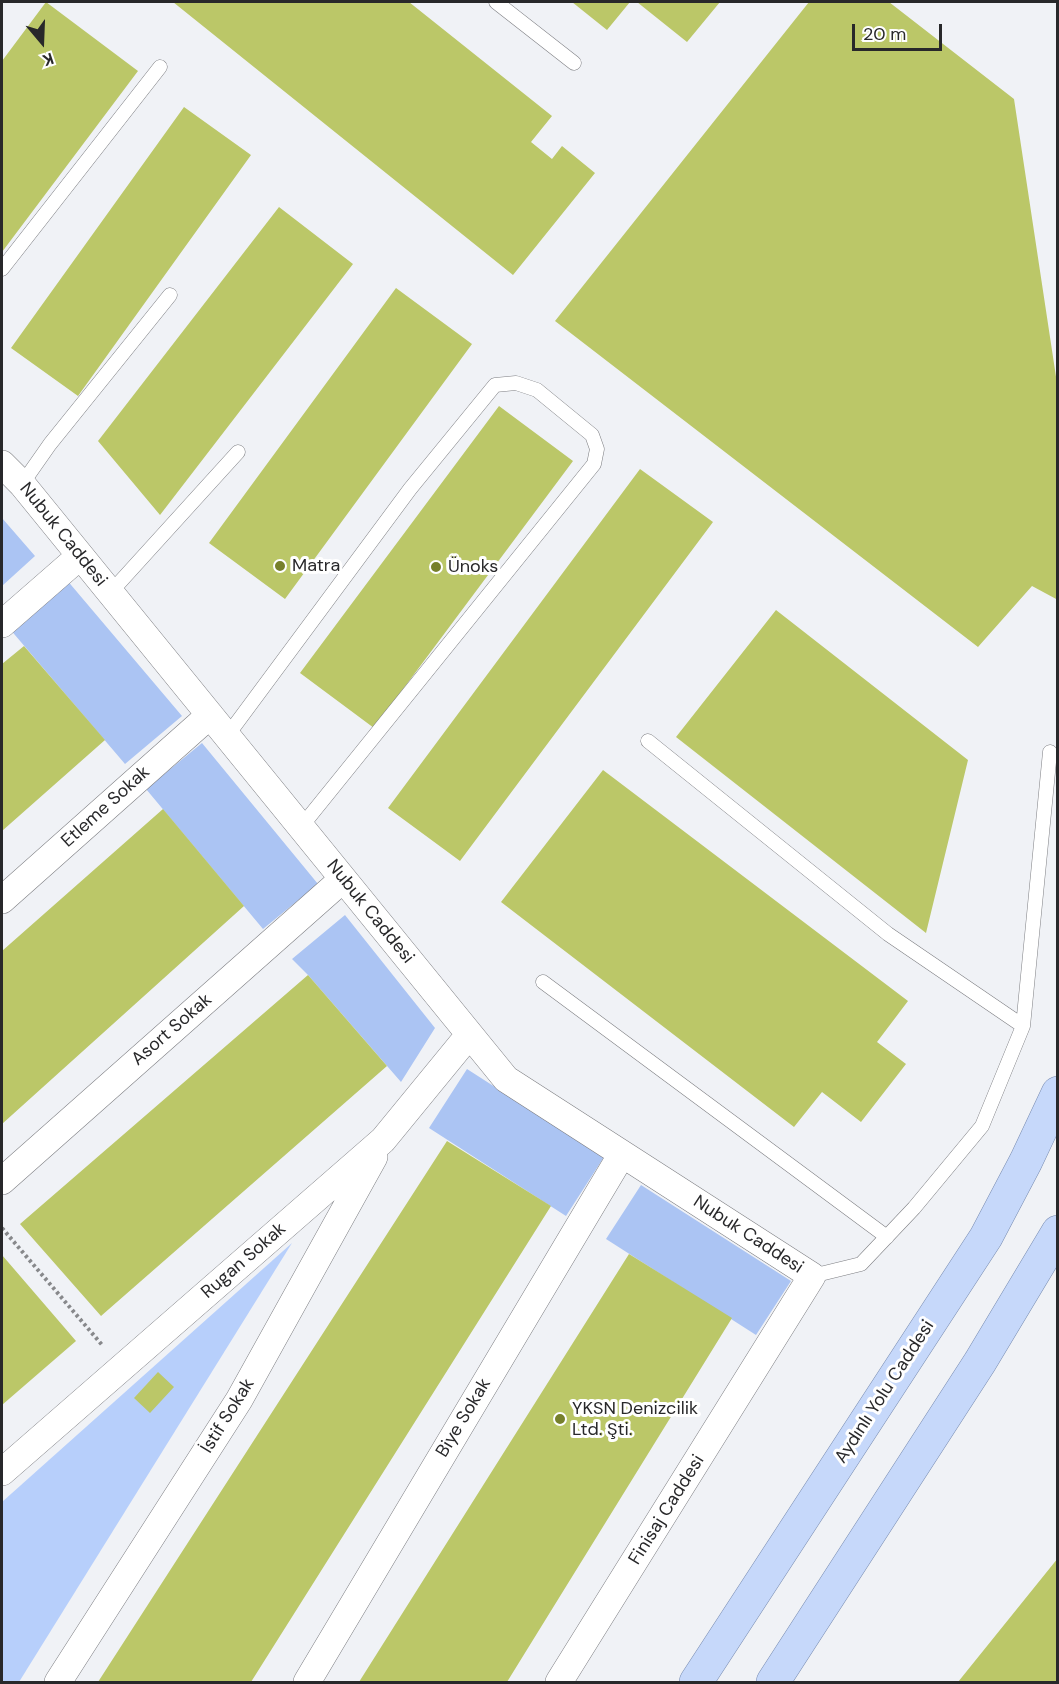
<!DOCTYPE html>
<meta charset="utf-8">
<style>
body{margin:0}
#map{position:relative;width:1059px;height:1684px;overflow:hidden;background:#f0f2f6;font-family:"DM Sans",sans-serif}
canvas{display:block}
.frame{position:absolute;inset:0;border:3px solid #28282a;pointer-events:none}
.north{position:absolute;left:12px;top:12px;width:60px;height:60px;-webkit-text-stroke:4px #fff;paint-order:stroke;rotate:161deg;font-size:16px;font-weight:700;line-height:24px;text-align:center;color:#28282a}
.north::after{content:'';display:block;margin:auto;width:21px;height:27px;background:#28282a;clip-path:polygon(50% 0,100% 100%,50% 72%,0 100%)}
.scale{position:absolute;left:852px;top:24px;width:90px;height:27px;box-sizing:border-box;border:3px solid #28282a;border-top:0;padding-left:8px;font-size:18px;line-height:21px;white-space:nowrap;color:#28282a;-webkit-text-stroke:4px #fff;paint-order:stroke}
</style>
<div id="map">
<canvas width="1059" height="1684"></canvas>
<div class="frame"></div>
<div class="north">K</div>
<div class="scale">20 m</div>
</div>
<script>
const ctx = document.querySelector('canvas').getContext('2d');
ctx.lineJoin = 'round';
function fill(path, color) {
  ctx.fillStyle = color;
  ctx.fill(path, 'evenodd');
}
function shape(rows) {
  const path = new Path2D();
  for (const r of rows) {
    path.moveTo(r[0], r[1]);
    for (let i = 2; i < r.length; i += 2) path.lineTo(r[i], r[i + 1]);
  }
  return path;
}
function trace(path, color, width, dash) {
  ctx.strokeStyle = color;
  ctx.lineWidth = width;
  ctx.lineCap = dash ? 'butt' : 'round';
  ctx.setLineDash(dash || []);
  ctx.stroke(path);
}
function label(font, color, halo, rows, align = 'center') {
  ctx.font = font + ' "DM Sans",sans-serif';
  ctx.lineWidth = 6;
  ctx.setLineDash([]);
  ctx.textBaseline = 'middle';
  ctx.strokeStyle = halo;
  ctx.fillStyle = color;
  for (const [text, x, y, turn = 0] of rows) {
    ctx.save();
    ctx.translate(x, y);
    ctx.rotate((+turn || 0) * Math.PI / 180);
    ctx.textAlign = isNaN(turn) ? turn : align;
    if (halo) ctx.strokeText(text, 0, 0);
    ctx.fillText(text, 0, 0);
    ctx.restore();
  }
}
fill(shape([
 [292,1243,19,1682,2,1682,2,1502]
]), '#b7cffb');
fill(shape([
 [2,518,35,556,2,586],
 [66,579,182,716,125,764,9,628],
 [202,743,318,884,263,929,146,789],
 [345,915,435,1028,401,1082,308,975,292,959],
 [467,1069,604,1157,566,1216,429,1128],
 [641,1185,791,1281,756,1335,606,1239]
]), '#abc4f3');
fill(shape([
 [46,2,138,71,2,252,2,61],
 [173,2,409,2,552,116,531,142,552,159,562,146,595,173,513,275],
 [572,2,630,2,607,30],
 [637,2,720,2,687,42],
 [809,2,889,2,1014,99,1058,390,1058,600,1032,586,978,647,555,321],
 [184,107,251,155,78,396,11,348],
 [279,207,353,264,160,515,98,441],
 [396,288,472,344,285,599,209,543],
 [499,406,573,461,374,728,300,673],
 [640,469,713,522,460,861,388,808],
 [776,610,968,760,926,933,676,737],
 [24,646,105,740,2,831,2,664],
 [603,770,908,1001,877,1042,906,1064,861,1122,822,1092,794,1127,501,902],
 [163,809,244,906,2,1124,2,951],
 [308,975,387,1066,101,1316,20,1224],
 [447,1141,551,1206,251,1682,98,1682],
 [629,1254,732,1318,507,1682,359,1682],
 [2,1255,76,1341,2,1405],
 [158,1372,174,1387,150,1413,134,1398],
 [1058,1558,1058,1682,958,1682]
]), '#bbc768');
const service = shape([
 [496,2,574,63],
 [2,269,160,67],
 [22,484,50,444,170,295],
 [110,593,238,452],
 [227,736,410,489,495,385,516,383,537,390,592,435,597,449,594,464,301,827],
 [648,741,888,934,1023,1026],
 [543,982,887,1237],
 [812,1276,861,1264,914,1208,982,1126,1023,1026,1050,752]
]);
const minor = shape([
 [2,464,22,484,506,1079,812,1276,559,1682],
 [2,624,80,556],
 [2,900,210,715],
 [2,1181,343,879],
 [2,1472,383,1140,469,1035],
 [58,1682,239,1400,374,1157],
 [307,1682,622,1154]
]);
const primary = shape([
 [696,1682,986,1237,1026,1161,1058,1093],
 [773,1682,980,1362,1058,1232]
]);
trace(service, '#7d7e82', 15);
trace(minor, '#7d7e82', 28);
trace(primary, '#768aaf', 34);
trace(shape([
 [2,1228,103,1346]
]), '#87888b', 4, [3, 3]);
trace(service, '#fff', 14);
trace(minor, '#fff', 27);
trace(primary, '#c6d8fa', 33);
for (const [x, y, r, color] of [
 [280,566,6,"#77802c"],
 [436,567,6,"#77802c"],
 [560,1419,6,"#77802c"]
]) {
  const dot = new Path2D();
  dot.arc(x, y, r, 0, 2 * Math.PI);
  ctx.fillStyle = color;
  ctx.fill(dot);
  trace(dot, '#fff', 2);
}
label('18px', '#28282a', '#fff', [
 ["Nubuk Caddesi",63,535,51],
 ["Etleme Sokak",106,807,-42],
 ["Nubuk Caddesi",370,912,51],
 ["Asort Sokak",172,1030,-41],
 ["Nubuk Caddesi",748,1235,33],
 ["Rugan Sokak",244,1261,-41],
 ["Aydınlı Yolu Caddesi",885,1392,-57],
 ["İstif Sokak",228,1416,-58],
 ["Biye Sokak",464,1418,-59],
 ["Finisaj Caddesi",667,1510,-58]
]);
label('18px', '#28282a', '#fff', [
 ["Matra",292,566],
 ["Ünoks",448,567],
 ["YKSN Denizcilik",572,1409],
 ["Ltd. Şti.",572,1430]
], 'left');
</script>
